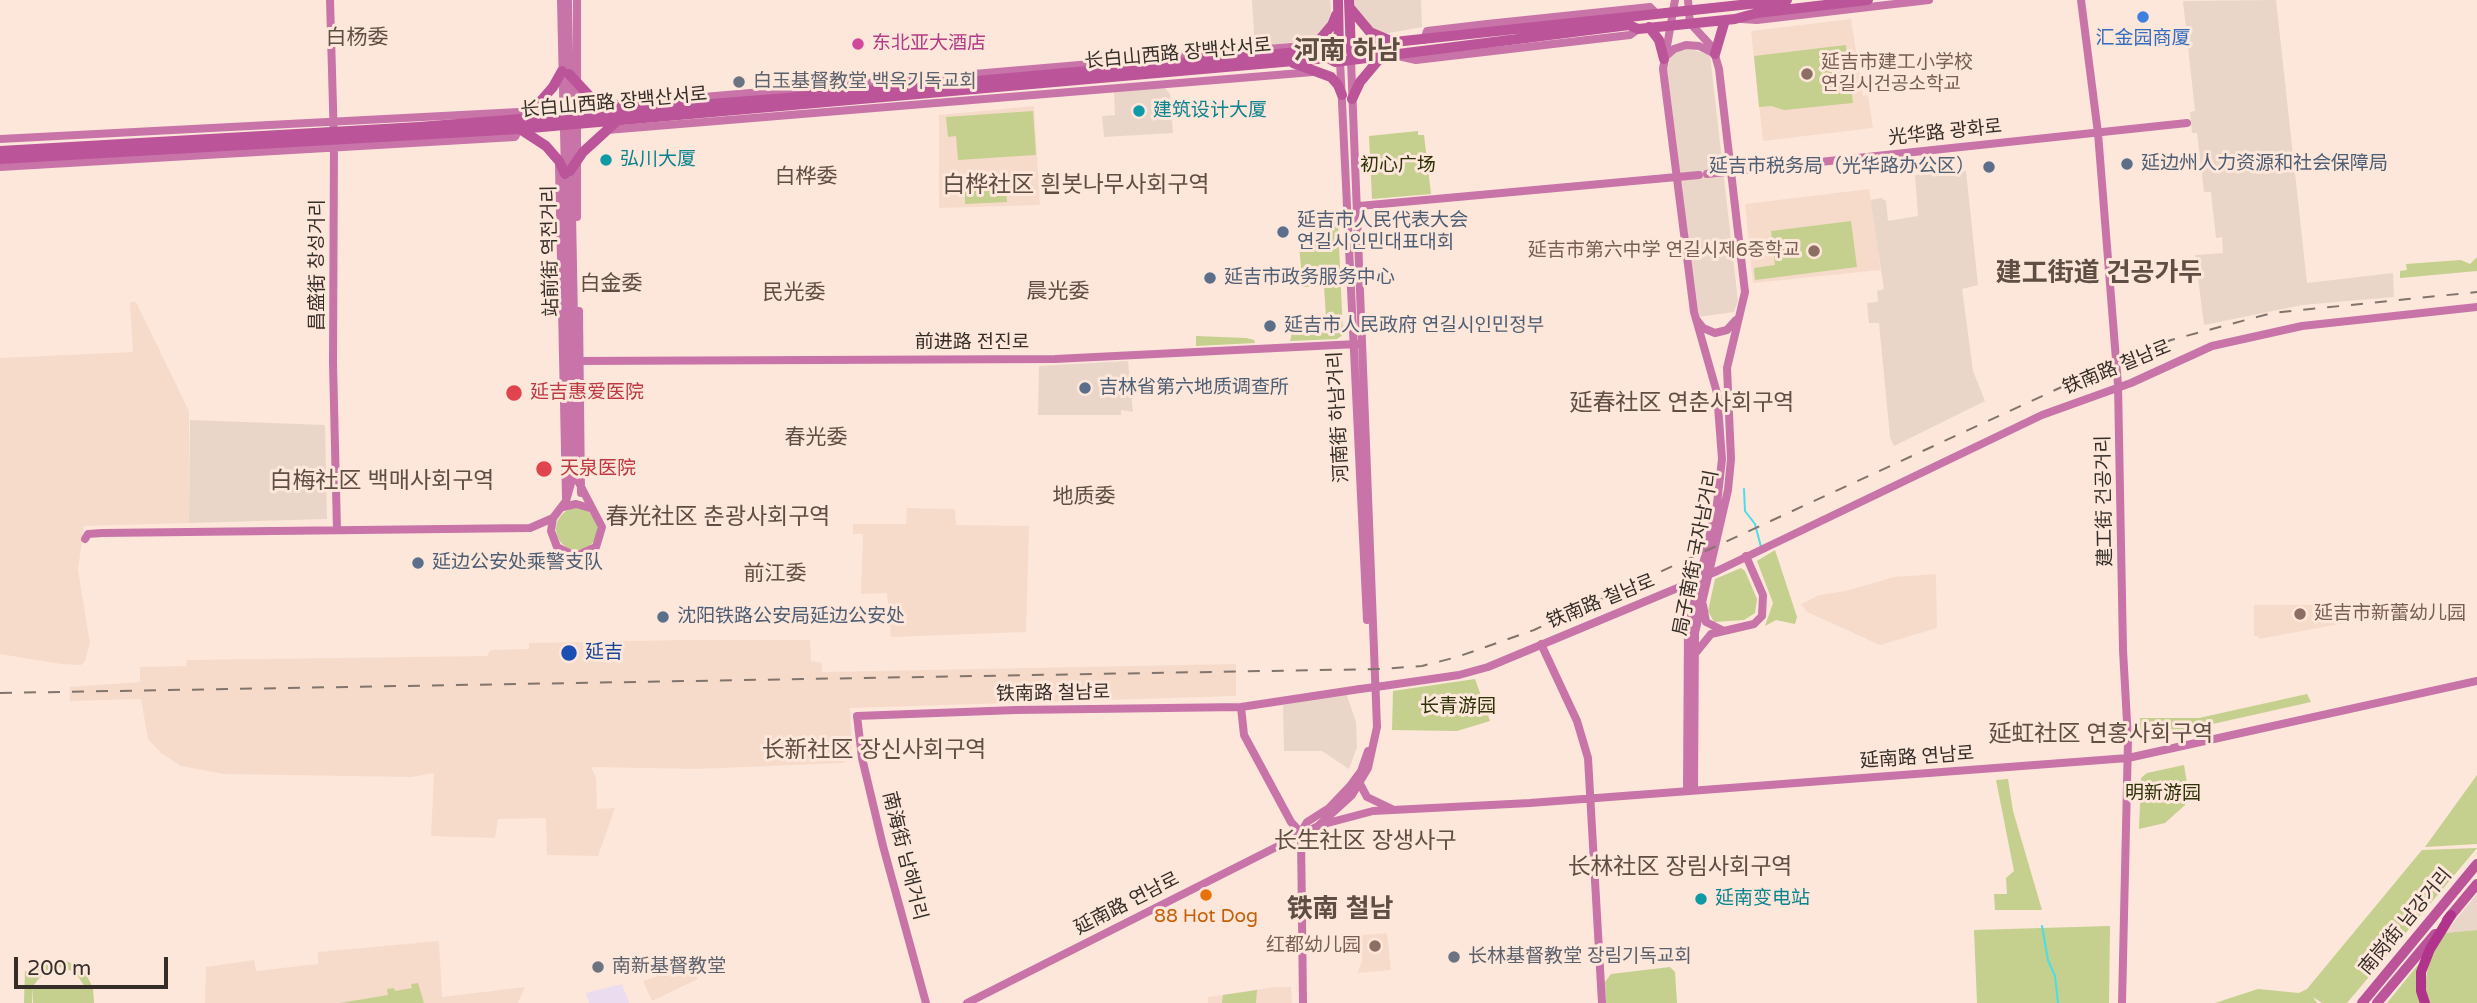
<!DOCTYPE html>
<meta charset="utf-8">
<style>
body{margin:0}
#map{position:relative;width:2477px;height:1003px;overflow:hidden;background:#fce7da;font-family:"Varela Round",sans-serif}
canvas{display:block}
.scale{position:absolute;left:14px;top:957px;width:154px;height:32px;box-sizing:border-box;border:4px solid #352d28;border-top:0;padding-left:9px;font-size:21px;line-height:24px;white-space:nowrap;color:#352d28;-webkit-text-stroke:5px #fce7da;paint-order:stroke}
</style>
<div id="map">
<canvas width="2477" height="1003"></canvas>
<div class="scale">200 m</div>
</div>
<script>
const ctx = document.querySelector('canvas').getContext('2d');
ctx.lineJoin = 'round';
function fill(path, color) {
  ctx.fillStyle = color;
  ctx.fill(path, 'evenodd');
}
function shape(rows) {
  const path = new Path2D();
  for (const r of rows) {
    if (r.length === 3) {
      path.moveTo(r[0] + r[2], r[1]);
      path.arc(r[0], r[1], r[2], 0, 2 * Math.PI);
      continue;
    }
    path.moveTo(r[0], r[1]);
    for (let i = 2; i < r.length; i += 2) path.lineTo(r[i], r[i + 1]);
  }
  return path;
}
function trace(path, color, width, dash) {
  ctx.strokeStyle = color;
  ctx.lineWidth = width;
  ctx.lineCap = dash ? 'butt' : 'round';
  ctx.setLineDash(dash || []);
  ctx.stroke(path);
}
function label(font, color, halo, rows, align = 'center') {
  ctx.font = font + ' "Varela Round","Noto Sans SC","Noto Sans KR",sans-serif';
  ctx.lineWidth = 6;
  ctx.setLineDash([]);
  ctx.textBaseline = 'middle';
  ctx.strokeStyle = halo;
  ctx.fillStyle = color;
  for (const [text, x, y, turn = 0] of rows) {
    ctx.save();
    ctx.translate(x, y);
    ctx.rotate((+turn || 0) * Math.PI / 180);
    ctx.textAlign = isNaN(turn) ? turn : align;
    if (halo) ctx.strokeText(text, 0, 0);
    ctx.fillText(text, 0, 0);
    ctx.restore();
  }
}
fill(shape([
 [1252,0,1330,0,1331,12,1327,24,1313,39,1255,48],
 [1354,0,1421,0,1422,27,1384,34,1373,31,1354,9],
 [2276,0,2307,283,2393,273,2394,297,2302,305,2204,325,2195,255,2223,253,2222,237,2216,238,2211,192,2204,192,2197,133,2192,133,2190,112,2195,111,2183,1],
 [1687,48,1710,55,1738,301,1734,312,1698,317,1666,63,1675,52],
 [1164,87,1170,94,1173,133,1104,137,1102,116,1115,115,1114,91],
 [1966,171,1978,285,1962,289,1973,371,1985,401,1894,446,1890,437,1879,323,1869,323,1867,303,1878,302,1877,291,1884,289,1870,200,1881,198,1886,201,1888,221,1918,216,1915,175],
 [1128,361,1133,412,1121,410,1121,415,1038,415,1039,366],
 [190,420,325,425,327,519,189,523],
 [1346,693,1356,722,1357,747,1349,769,1322,751,1284,751,1283,705],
 [2477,894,2477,930,2445,933]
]), '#ead6c8');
fill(shape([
 [1851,19,1863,96,1868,95,1873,128,1763,141,1751,31],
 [1034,106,1040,205,939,208,939,115],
 [1869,189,1881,270,1753,283,1745,204],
 [130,302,136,302,189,411,189,523,84,526,78,570,90,643,85,661,81,665,61,664,0,654,0,358,133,352],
 [907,508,955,509,956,525,1029,526,1026,632,891,637,887,593,861,594,863,534,853,534,853,524,906,524],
 [1936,574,1937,628,1880,645,1807,612,1801,604,1819,595,1846,591,1894,577],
 [2254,605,2345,605,2345,623,2259,639,2258,636,2254,636],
 [682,640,810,640,811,661,822,663,822,672,1236,664,1236,696,850,708,852,757,843,763,698,769,591,767,596,778,597,809,615,808,598,856,547,855,546,818,498,819,495,838,431,836,434,773,411,777,224,774,181,766,161,753,148,739,141,699,70,701,70,687,140,682,140,667,186,666,187,660,487,656,490,650,529,649,529,643],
 [1387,933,1391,970,1357,973,1362,962,1361,935],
 [439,941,442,997,525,987,518,1003,205,1003,206,967,254,960,256,971,318,964,318,952],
 [693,964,698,979,652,1001,643,981],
 [1275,987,1291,987,1292,1003,1208,1003,1208,997]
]), '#f7dbca');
fill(shape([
 [622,984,629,1003,589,1003,586,993]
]), '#ebdcef');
fill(shape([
 [1846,45,1853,103,1784,110,1771,106,1759,107,1754,56],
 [1033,111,1036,155,958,160,956,136,948,137,946,117],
 [1418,131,1418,135,1424,135,1431,194,1372,199,1369,136],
 [1006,186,1007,202,965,204,965,192],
 [1331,218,1338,223,1343,335,1337,339,1290,341,1292,333,1326,332,1329,335,1335,331,1331,320,1326,318,1324,286,1303,287,1299,246,1309,245,1307,221],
 [1851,221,1857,267,1755,280,1754,268,1775,265,1771,231],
 [2477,257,2477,271,2400,278,2400,271,2407,270,2406,264,2461,260,2470,264],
 [1196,336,1246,338,1254,340,1255,343,1196,346],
 [577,529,21],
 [1775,550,1797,617,1795,624,1776,620,1765,626,1773,603,1757,561],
 [1741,568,1745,571,1757,599,1755,613,1744,620,1714,622,1708,611,1715,579],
 [1475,679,1490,721,1457,731,1392,730,1393,691],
 [2307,694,2311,702,2141,740,2140,718,2199,718],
 [2184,765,2189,795,2185,805,2165,823,2139,829,2141,778,2147,773],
 [2477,775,2477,844,2425,847],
 [2008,779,2013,811,2042,910,1995,910,1994,894,2007,894,2006,878,2014,871,1996,780],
 [2477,848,2347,1003,2322,1003,2313,997,2317,1003,2215,1003,2258,989,2299,993,2307,989,2422,850],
 [2110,926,2109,1003,1977,1003,1974,930],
 [2477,930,2477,1003,2430,1003,2425,989,2427,971,2431,957,2445,933],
 [51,961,69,962,85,972,93,988,94,1003,33,1003,33,987,32,1003,24,1003,25,971,34,971],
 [60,967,75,972,85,987,33,986,45,971],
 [2421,961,2422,1003,2387,1003],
 [1670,967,1675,972,1677,1003,1606,1003,1605,982,1611,974],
 [418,983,424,1003,340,1003,388,995,387,989,394,988,395,991,412,988,411,984],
 [1257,990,1256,1003,1222,1003,1223,995]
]), '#c5cf8e');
trace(shape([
 [1744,489,1745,511,1755,524,1761,547],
 [2042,926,2048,960,2055,976,2058,1003]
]), '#48deea', 2);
trace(shape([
 [330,0,334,142,333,363,337,530],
 [561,0,572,480,566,501,553,518,551,531,557,547,576,556,596,547,602,527,577,479,568,0],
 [577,0,577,217],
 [1675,0,1663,69,1694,312,1717,393,1722,459,1717,504,1688,629,1687,791],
 [1688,0,1690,23,1713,48,1719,69,1745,292,1727,368,1731,459,1728,490,1695,633,1694,790],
 [2081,0,2098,133,2118,385,2123,650,2128,740,2122,1003],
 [1741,19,1757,20,1929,0],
 [1424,40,1427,31,1487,24,1650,7,1657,14],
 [1398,56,1416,60,1630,35,1638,29],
 [1665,57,1674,49,1686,45,1699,46,1713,53],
 [1340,61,1367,620],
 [621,104,1303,46,1310,51],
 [607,130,1313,72],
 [0,139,519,112,525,119],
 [559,165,566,498],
 [0,167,515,137,519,129],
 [1707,174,2187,123],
 [1359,206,1699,175],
 [579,311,581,493],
 [1696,319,1703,328,1715,333,1727,330,1736,320],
 [574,361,1055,359,1357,344],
 [563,507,576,504,590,508],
 [85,539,88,534,102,533,530,528,553,518],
 [1717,571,2042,415,2131,383,2212,346,2302,326,2477,307],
 [1703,605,1706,622,1722,630],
 [1541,644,1577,721,1588,758,1602,1003],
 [1694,655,1711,634,1754,624,1762,616,1763,595,1746,556],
 [1383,686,1459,675,1488,667,1687,584],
 [1241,707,1244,735,1291,822,1301,833,1303,1003],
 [1360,784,1367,797,1392,809],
 [1324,824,1373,811,1530,803,2128,758,2477,681],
 [1301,833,1307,822,1329,808,1350,786,1361,771,1368,751],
 [926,1003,883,846,862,758,857,716,1016,710,1241,707,1360,689],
 [967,1003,1318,826,1352,795,1368,768,1377,727,1351,60]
]), '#c874a9', 8);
trace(shape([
 [1338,0,1339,52],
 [1349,0,1351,52],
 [1350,8,1370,32,1389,40],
 [1649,27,1659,40,1664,59],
 [1310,51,1332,25,1336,15],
 [1715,54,1725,20],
 [1293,63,1331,77,1338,85,1342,95],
 [569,74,595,102,625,106],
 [1352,99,1360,82,1381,57],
 [525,119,553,87,562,71],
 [520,129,546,146,559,161,565,174],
 [0,151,419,127,787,98,1310,51,1787,0],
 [0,159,519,129,1328,58,1335,62,1629,25,1638,29,1735,19,1757,13,1868,0],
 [570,171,583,152,617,121],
 [2447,920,2477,884],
 [2362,1003,2477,864],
 [2377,1003,2435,934]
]), '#bc5499', 10);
trace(shape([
 [2425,1003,2421,991,2421,972,2430,949,2451,915]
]), '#b0348b', 10);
trace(shape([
 [0,693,1381,669,1422,666,1457,657,1534,630,2116,362,2171,340,2272,313,2477,292]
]), '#81746c', 2, [12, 12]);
trace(shape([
 [1687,584,1717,571],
 [1360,689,1383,686]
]), '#c874a9', 8);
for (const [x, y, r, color] of [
 [2143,17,7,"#3f7fe0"],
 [858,44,7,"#d1479c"],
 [1807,74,7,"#8d6e63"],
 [739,82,7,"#6b7280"],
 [1139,111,7,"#0f9aa8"],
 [606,160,7,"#0f9aa8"],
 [2127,164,7,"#5c6f8a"],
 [1989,167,7,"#5c6f8a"],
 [1283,232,7,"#5c6f8a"],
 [1814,251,7,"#8d6e63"],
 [1210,278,7,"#5c6f8a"],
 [1270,326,7,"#5c6f8a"],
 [1085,388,7,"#5c6f8a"],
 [514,393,9,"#e0444e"],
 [544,469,9,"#e0444e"],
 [418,563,7,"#5c6f8a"],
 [2300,614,7,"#8d6e63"],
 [663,617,7,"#5c6f8a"],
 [569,653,9,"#1a4fb4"],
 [1206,895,7,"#e8710a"],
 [1701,899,7,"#0f9aa8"],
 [1375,946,7,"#8d6e63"],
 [1454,957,7,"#6b7280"],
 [598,967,7,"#6b7280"]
]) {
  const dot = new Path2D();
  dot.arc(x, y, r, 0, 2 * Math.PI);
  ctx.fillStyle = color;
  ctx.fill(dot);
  trace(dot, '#fce7da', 2.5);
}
label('19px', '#366cbe', '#fce7da', [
 ["汇金园商厦",2143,39]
]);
label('19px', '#b23c85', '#fce7da', [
 ["东北亚大酒店",872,44]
], 'left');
label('19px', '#352d28', '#fce7da', [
 ["长白山西路 장백산서로",1178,54,-5],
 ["长白山西路 장백산서로",614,103,-5],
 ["光华路 광화로",1945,133,-6],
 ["站前街 역전거리",551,251,-91],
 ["昌盛街 창성거리",318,265,-90],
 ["前进路 전진로",972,343],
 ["铁南路 철남로",2117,368,-22],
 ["河南街 하남거리",1339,417,-93],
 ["建工街 건공거리",2105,501,-91],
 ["局子南街 국자남거리",1697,553,-79],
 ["铁南路 철남로",1601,602,-22],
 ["铁南路 철남로",1053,694,-1],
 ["延南路 연남로",1917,758,-4],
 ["南海街 남해거리",904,856,76],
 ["延南路 연남로",1127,904,-27],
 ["南岗街 남강거리",2406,922,-50]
]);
label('19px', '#785e54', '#fce7da', [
 ["延吉市建工小学校",1821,63],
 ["연길시건공소학교",1821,85],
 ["延吉市第六中学 연길시제6중학교",1800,251,"right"],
 ["延吉市新蕾幼儿园",2314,614],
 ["红都幼儿园",1361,946,"right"]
], 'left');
label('19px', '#5b616d', '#fce7da', [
 ["白玉基督教堂 백옥기독교회",753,82],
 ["长林基督教堂 장림기독교회",1468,957],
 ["南新基督教堂",612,967]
], 'left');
label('19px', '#0d838f', '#fce7da', [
 ["建筑设计大厦",1153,111],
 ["弘川大厦",620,160],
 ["延南变电站",1715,899]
], 'left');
label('19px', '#4e5e75', '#fce7da', [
 ["延边州人力资源和社会保障局",2141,164],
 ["延吉市税务局（光华路办公区）",1975,167,"right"],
 ["延吉市人民代表大会",1297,221],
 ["연길시인민대표대회",1297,243],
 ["延吉市政务服务中心",1224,278],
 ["延吉市人民政府 연길시인민정부",1284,326],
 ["吉林省第六地质调查所",1099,388],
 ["延边公安处乘警支队",432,563],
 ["沈阳铁路公安局延边公安处",677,617]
], 'left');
label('19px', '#2c3106', '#fce7da', [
 ["初心广场",1398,166],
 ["长青游园",1458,707],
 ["明新游园",2163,794]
]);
label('19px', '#be3a42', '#fce7da', [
 ["延吉惠爱医院",530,393],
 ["天泉医院",560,469]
], 'left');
label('19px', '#164399', '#fce7da', [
 ["延吉",585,653]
], 'left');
label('19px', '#c56008', '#fce7da', [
 ["88 Hot Dog",1206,917]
]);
label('21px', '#5f4e43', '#fce7da', [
 ["白杨委",357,38],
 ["白桦委",806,177],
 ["白金委",611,284],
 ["晨光委",1058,292],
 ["民光委",794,293],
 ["春光委",816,438],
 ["地质委",1084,497],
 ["前江委",775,574]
]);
label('23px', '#5f4e43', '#fce7da', [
 ["白桦社区 흰봇나무사회구역",1076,186],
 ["延春社区 연춘사회구역",1682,404],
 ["白梅社区 백매사회구역",382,482],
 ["春光社区 춘광사회구역",718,518],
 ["延虹社区 연홍사회구역",2101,735],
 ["长新社区 장신사회구역",874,751],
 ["长生社区 장생사구",1365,842],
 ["长林社区 장림사회구역",1680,868]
]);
label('bold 26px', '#5f4e43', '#fce7da', [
 ["河南 하남",1347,52],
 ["建工街道 건공가두",2099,274],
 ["铁南 철남",1340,910]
]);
</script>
